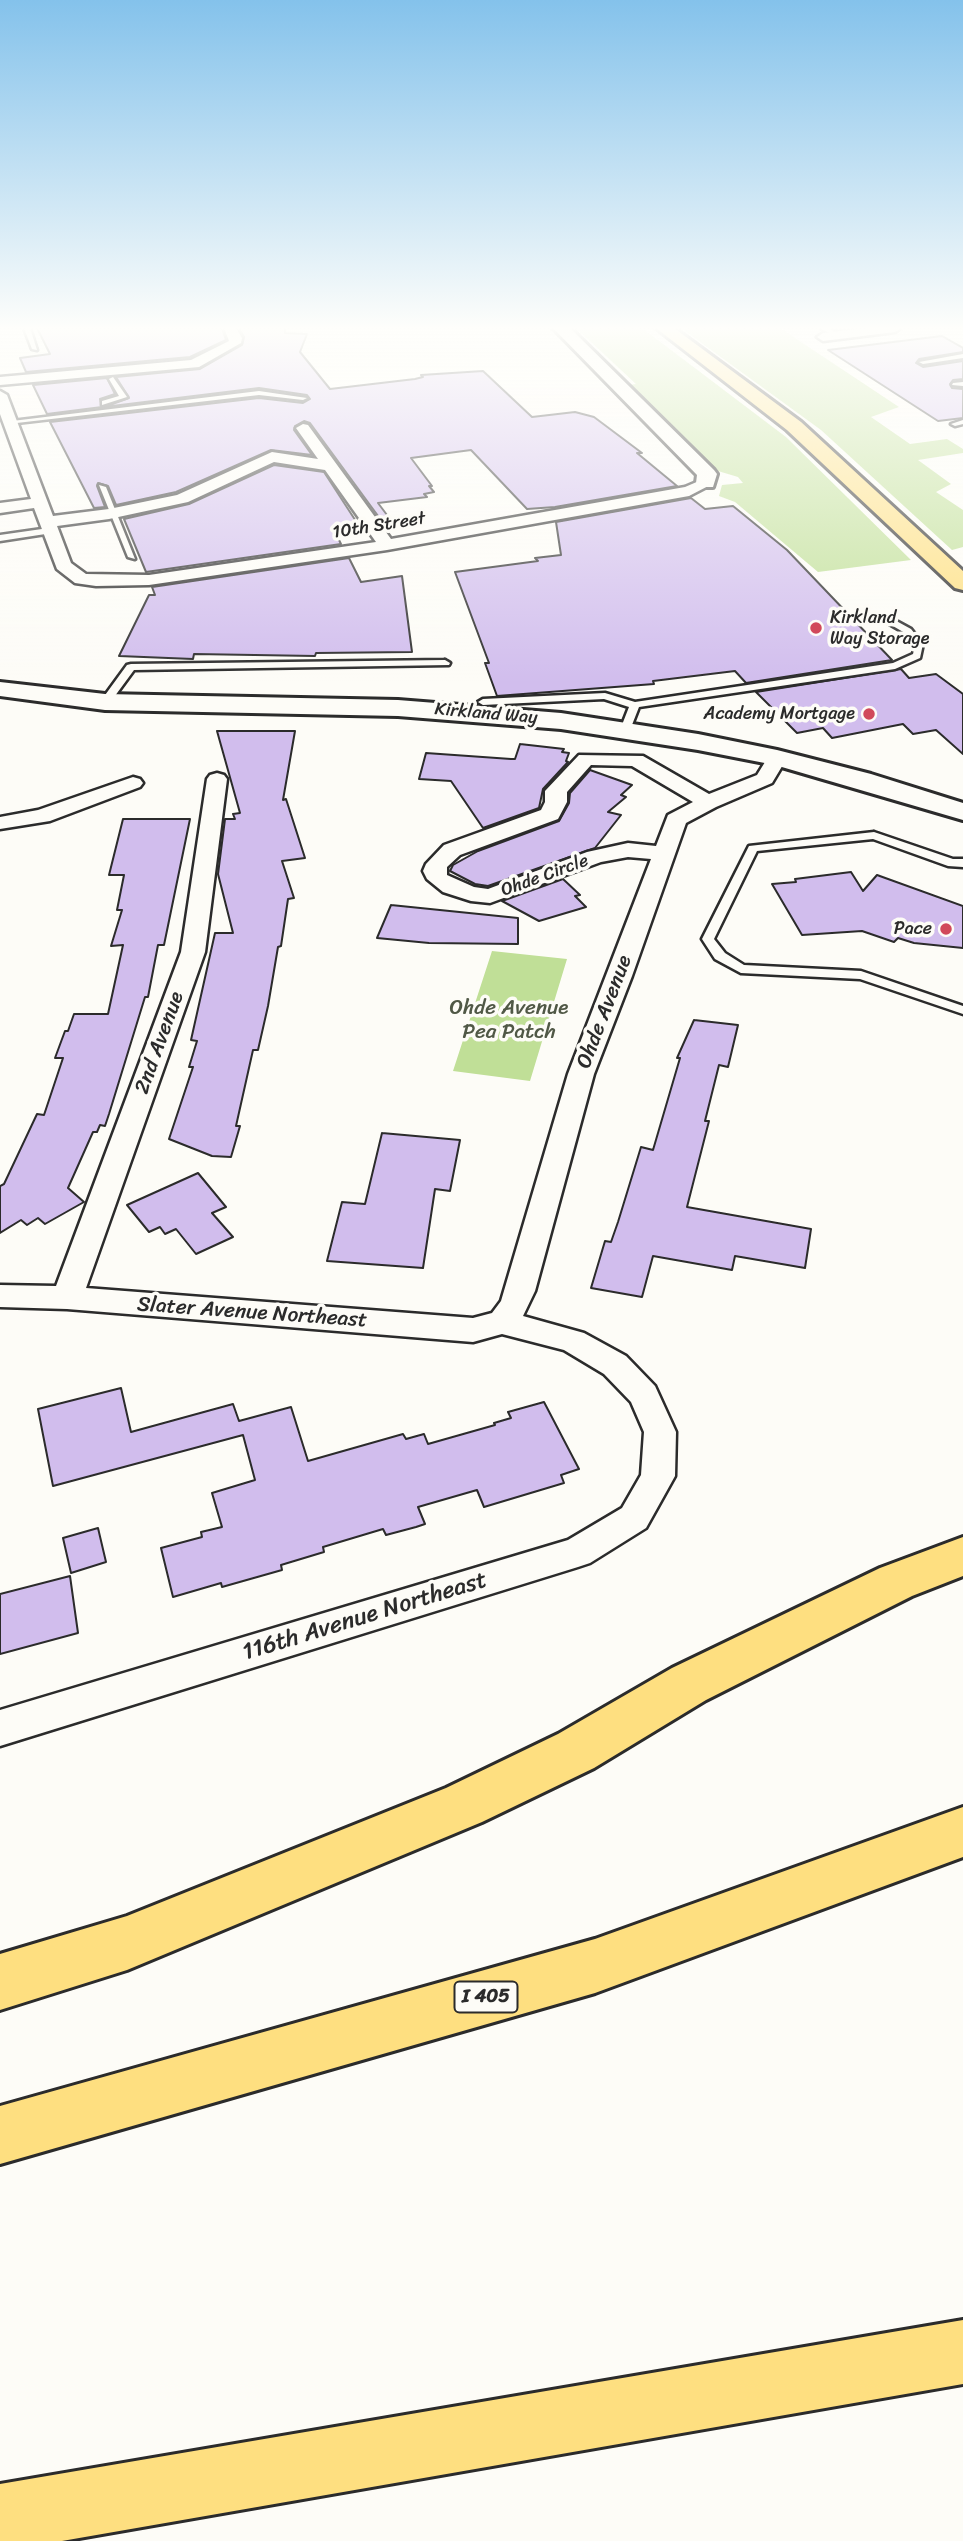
<!DOCTYPE html>
<style>
body{margin:0}
canvas{display:block;background:#fdfcf7}
</style>
<canvas width="963" height="2541"></canvas>
<script>
const ctx = document.querySelector('canvas').getContext('2d');
ctx.lineJoin = 'round';
function fill(path, color) {
  ctx.fillStyle = color;
  ctx.fill(path, 'evenodd');
}
function shape(rows) {
  const path = new Path2D();
  for (const r of rows) {
    path.moveTo(r[0], r[1]);
    for (let i = 2; i < r.length; i += 2) path.lineTo(r[i], r[i + 1]);
  }
  return path;
}
function trace(path, color, width, dash) {
  ctx.strokeStyle = color;
  ctx.lineWidth = width;
  ctx.lineCap = dash ? 'butt' : 'round';
  ctx.setLineDash(dash || []);
  ctx.stroke(path);
}
function label(font, color, halo, rows, align = 'center') {
  ctx.font = font + ' Sriracha,sans-serif';
  ctx.lineWidth = 7;
  ctx.setLineDash([]);
  ctx.textBaseline = 'middle';
  ctx.strokeStyle = halo;
  ctx.fillStyle = color;
  for (const [text, x, y, turn = 0] of rows) {
    ctx.save();
    ctx.translate(x, y);
    ctx.rotate((+turn || 0) * Math.PI / 180);
    ctx.textAlign = isNaN(turn) ? turn : align;
    if (halo) ctx.strokeText(text, 0, 0);
    ctx.fillText(text, 0, 0);
    ctx.restore();
  }
}
fill(shape([
 [576,328,642,328,786,437,911,560,818,572,735,502,719,496,722,485,743,483,738,477,718,471,629,385,636,384],
 [681,328,780,328,899,407,871,417,910,444,947,439,963,449,963,453,918,460,951,484,936,492,963,510,963,547,952,550,821,430],
 [492,951,567,959,530,1081,453,1071]
]), '#c0df97');
const building = shape([
 [37,328,222,328,226,340,190,357,26,372,20,358,50,354,37,328],
 [239,328,285,328,285,333,307,334,300,352,330,389,415,379,423,377,421,375,483,371,532,417,575,412,594,417,642,453,637,453,677,486,555,507,527,509,471,450,411,458,432,486,429,486,434,492,424,494,427,497,378,503,390,519,381,520,310,423,304,421,295,426,294,430,312,455,271,450,176,492,116,505,108,486,98,483,97,486,105,507,94,508,50,422,259,398,303,403,310,399,307,395,259,388,104,407,129,398,116,377,200,369,242,345,244,337,239,328],
 [942,336,963,348,963,352,919,359,916,363,923,367,963,361,963,379,953,380,950,384,952,388,963,389,963,418,938,421,828,350,942,336],
 [107,378,115,394,100,399,102,407,47,414,33,385,107,378],
 [274,465,324,472,361,529,335,532,341,544,146,572,124,519,189,504,274,465],
 [691,498,705,509,733,506,787,550,892,660,746,683,735,671,653,681,654,684,497,696,485,663,489,663,455,572,538,561,535,558,561,555,556,522,691,498],
 [349,558,361,582,402,576,412,652,316,653,315,656,194,654,193,659,119,656,149,595,155,595,152,587,349,558],
 [901,669,909,678,936,674,963,694,963,754,936,730,913,734,903,724,832,738,823,728,797,733,756,692,901,669],
 [217,731,295,731,283,800,286,799,305,858,282,861,294,898,288,899,281,946,278,947,268,1006,258,1050,253,1050,236,1126,240,1126,231,1157,212,1156,169,1139,193,1067,189,1067,197,1041,191,1040,215,933,233,933,218,874,225,819,235,819,233,814,240,813,217,731],
 [520,744,564,749,562,752,569,753,566,761,568,762,543,789,539,808,483,828,451,781,419,779,426,753,511,759,515,759,520,744],
 [590,770,632,785,621,795,626,797,608,812,621,815,595,848,488,886,475,884,450,871,453,865,478,851,559,821,569,803,570,793,590,770],
 [123,819,190,819,164,945,158,945,148,997,145,997,109,1114,105,1126,100,1125,97,1132,93,1132,68,1188,84,1202,45,1224,38,1218,27,1225,21,1220,0,1233,0,1186,4,1184,37,1114,44,1115,63,1058,55,1058,65,1031,68,1031,74,1014,108,1014,123,945,111,946,122,910,117,910,124,875,109,875,123,819],
 [851,872,863,891,877,875,963,906,963,948,914,943,898,938,894,942,862,931,802,935,772,884,796,882,795,879,851,872],
 [563,879,580,895,575,896,586,907,539,921,502,901,563,879],
 [391,905,518,918,518,944,429,943,377,938,391,905],
 [694,1020,738,1025,728,1067,719,1065,705,1121,709,1121,687,1207,811,1229,805,1268,735,1256,732,1270,653,1256,642,1297,591,1288,605,1241,611,1242,618,1222,641,1147,653,1150,680,1058,677,1058,694,1020],
 [382,1133,460,1140,450,1191,435,1189,423,1268,327,1261,342,1202,365,1204,382,1133],
 [198,1173,226,1207,212,1213,233,1237,196,1254,176,1229,165,1234,160,1227,149,1232,127,1205,198,1173],
 [121,1388,131,1432,233,1404,239,1421,291,1407,308,1461,403,1434,406,1439,424,1434,428,1444,495,1425,494,1423,511,1418,508,1412,544,1402,579,1469,561,1475,564,1483,484,1507,477,1490,418,1507,425,1524,416,1527,386,1535,383,1529,323,1547,324,1552,281,1565,282,1570,222,1587,221,1583,173,1597,161,1548,202,1537,201,1532,222,1527,212,1493,255,1480,243,1435,53,1486,38,1409,121,1388],
 [98,1528,106,1562,71,1573,63,1538,98,1528],
 [70,1576,78,1633,0,1654,0,1594,70,1576]
]);
fill(building, '#d1bded');
trace(building, '#2b2b2b', 2);
const lane = shape([
 [24,328,30,328,37,350,32,349,24,328],
 [821,328,828,328,839,335,834,336,821,328],
 [963,354,963,358,923,364,919,362,963,354],
 [113,377,127,397,102,405,102,401,119,396,109,379,113,377],
 [963,382,963,386,952,385,953,383,963,382],
 [259,391,307,398,303,400,259,395,8,424,4,422,259,391],
 [963,420,963,424,955,426,951,424,963,420],
 [99,485,106,487,135,559,128,557,99,485],
 [49,528,53,531,52,533,0,541,0,535,49,528],
 [889,617,911,629,923,644,920,658,895,669,639,707,630,730,625,733,620,730,629,707,604,699,483,705,478,702,483,699,605,693,635,702,893,663,913,654,915,646,905,633,886,622,886,618,889,617],
 [445,660,450,663,449,665,134,670,109,704,100,702,127,665,131,664,445,660],
 [874,832,953,859,963,859,963,867,948,866,873,839,757,851,714,939,725,953,744,965,861,971,963,1006,963,1014,860,979,741,973,715,959,702,939,749,846,874,832]
]);
const street = shape([
 [224,328,236,328,242,338,241,343,199,367,0,385,0,377,191,360,229,341,224,328],
 [866,328,901,328,895,332,823,341,817,337,823,333,866,328],
 [0,391,7,395,53,516,109,509,177,495,272,452,318,459,296,428,303,424,308,425,391,539,685,487,706,478,714,483,689,496,387,550,149,585,96,586,75,583,57,569,34,508,0,513,0,503,31,499,0,414,0,391],
 [274,462,325,470,376,542,149,575,86,574,71,563,57,526,109,519,188,502,274,462],
 [777,752,784,754,787,758,772,783,716,807,686,823,632,976,594,1074,535,1291,523,1316,584,1333,626,1356,655,1386,676,1432,675,1476,646,1528,590,1563,578,1567,0,1746,0,1710,568,1540,622,1508,641,1475,644,1432,631,1402,604,1374,564,1350,502,1334,473,1342,67,1309,0,1307,0,1285,56,1286,181,952,207,779,210,775,217,773,224,775,227,779,205,952,86,1288,473,1318,492,1313,501,1301,568,1074,651,859,628,857,601,862,490,903,471,901,443,892,427,879,423,871,426,864,444,845,541,810,545,802,545,791,579,755,643,756,709,794,757,775,770,754,777,752],
 [591,765,632,766,693,802,668,815,656,846,628,843,587,852,488,889,474,887,447,875,447,867,460,855,558,819,567,802,567,792,591,765],
 [133,777,140,779,143,783,140,787,50,821,0,829,0,817,38,810,133,777]
]);
const secondary = shape([
 [553,328,570,328,714,470,717,474,713,487,699,487,696,483,697,475,553,328],
 [0,682,105,694,398,700,561,713,698,734,777,750,871,774,963,803,963,820,775,765,698,750,561,729,398,716,105,710,0,696,0,682]
]);
const primary = shape([
 [656,328,674,328,801,422,963,571,963,590,955,588,787,430,656,328]
]);
const highway = shape([
 [963,1537,963,1576,912,1596,706,1700,594,1768,482,1822,127,1970,0,2010,0,1954,127,1916,446,1788,558,1734,672,1668,880,1568,963,1537],
 [963,1807,963,1857,595,1993,0,2164,0,2106,595,1939,963,1807],
 [963,2320,963,2384,62,2541,0,2541,0,2484,963,2320]
]);
trace(lane, '#2b2b2b', 5);
trace(street, '#2b2b2b', 5);
trace(secondary, '#2b2b2b', 6);
trace(primary, '#2b2b2b', 6);
trace(highway, '#2b2b2b', 6);
fill(lane, '#fdfcf7');
fill(street, '#fdfcf7');
fill(secondary, '#fdfcf7');
fill(primary, '#fedf80');
fill(highway, '#fedf80');
const sky = ctx.createLinearGradient(0, 0, 0, 684);
sky.addColorStop(0, '#84c2eb');
sky.addColorStop(0.48, '#fefefb');
sky.addColorStop(1, '#fefefb00');
ctx.fillStyle = sky;
ctx.fillRect(0, 0, 963, 684);
for (const [x, y, r, color] of [
 [816,628,7,"#d1495b"],
 [869,714,7,"#d1495b"],
 [946,929,7,"#d1495b"]
]) {
  const dot = new Path2D();
  dot.arc(x, y, r, 0, 2 * Math.PI);
  ctx.fillStyle = color;
  ctx.fill(dot);
  trace(dot, '#fdfcf7', 2.5);
}
label('18px', '#2b2b2b', '#fdfcf7', [
 ["10th Street",379,526,-9],
 ["Kirkland Way",486,714,5],
 ["Ohde Circle",545,876,-20]
]);
label('18px', '#2b2b2b', '#fdfcf7', [
 ["Kirkland",830,618,"left"],
 ["Way Storage",830,639,"left"],
 ["Academy Mortgage",855,714],
 ["Pace",932,929]
], 'right');
for (const [x, y, w] of [
 [486,1997,63]
]) {
  const box = new Path2D();
  box.roundRect(x - w / 2, y - 15.5, w, 31, 5);
  ctx.fillStyle = '#fdfcf7';
  ctx.fill(box);
  trace(box, '#2b2b2b', 2);
}
label('bold 19px', '#2b2b2b', null, [
 ["I 405",486,1997]
]);
label('21px', '#505846', '#fdfcf7', [
 ["Ohde Avenue",509,1009],
 ["Pea Patch",509,1033]
]);
label('21px', '#2b2b2b', '#fdfcf7', [
 ["Ohde Avenue",605,1012,-69],
 ["2nd Avenue",160,1043,-70],
 ["Slater Avenue Northeast",252,1313,4]
]);
label('24px', '#2b2b2b', '#fdfcf7', [
 ["116th Avenue Northeast",365,1617,-17]
]);
</script>
